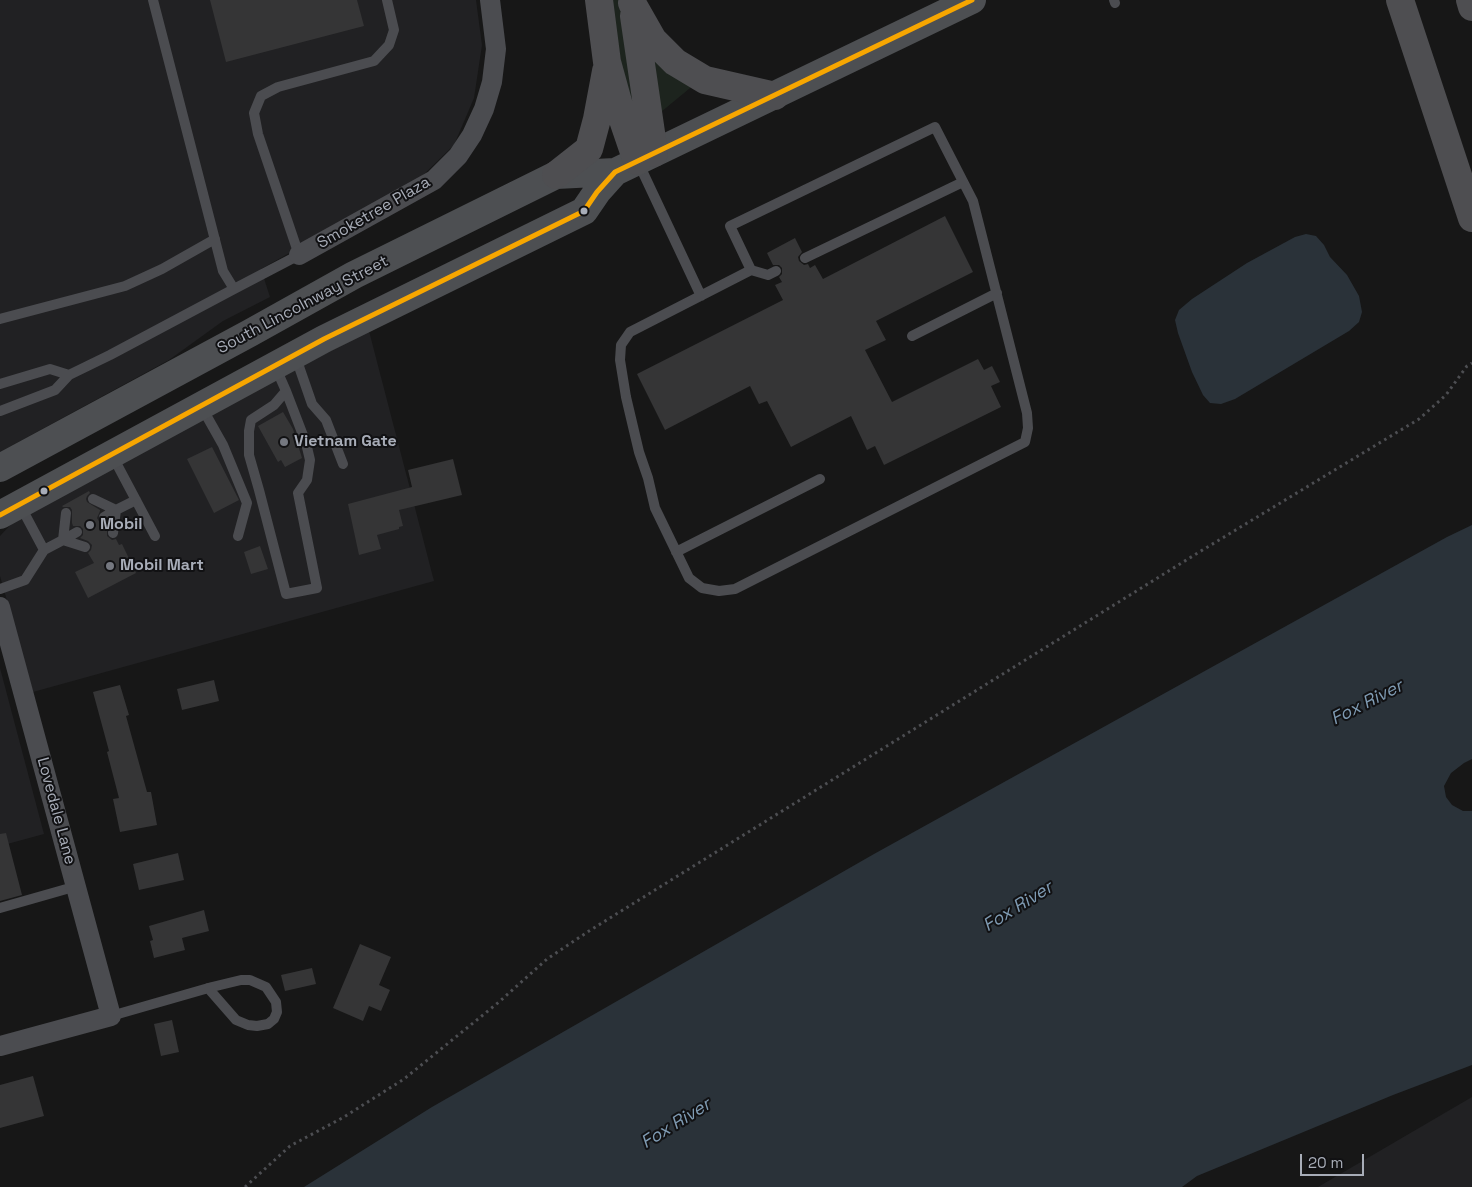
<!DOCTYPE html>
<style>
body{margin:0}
#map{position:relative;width:1472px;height:1187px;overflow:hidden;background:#171717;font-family:"Space Grotesk",sans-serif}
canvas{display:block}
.scale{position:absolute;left:1300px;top:1154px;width:64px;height:22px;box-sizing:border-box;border:2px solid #a8adb8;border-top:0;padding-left:6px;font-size:15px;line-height:18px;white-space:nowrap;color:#a8adb8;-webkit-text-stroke:4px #111113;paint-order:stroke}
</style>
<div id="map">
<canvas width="1472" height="1187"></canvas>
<div class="scale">20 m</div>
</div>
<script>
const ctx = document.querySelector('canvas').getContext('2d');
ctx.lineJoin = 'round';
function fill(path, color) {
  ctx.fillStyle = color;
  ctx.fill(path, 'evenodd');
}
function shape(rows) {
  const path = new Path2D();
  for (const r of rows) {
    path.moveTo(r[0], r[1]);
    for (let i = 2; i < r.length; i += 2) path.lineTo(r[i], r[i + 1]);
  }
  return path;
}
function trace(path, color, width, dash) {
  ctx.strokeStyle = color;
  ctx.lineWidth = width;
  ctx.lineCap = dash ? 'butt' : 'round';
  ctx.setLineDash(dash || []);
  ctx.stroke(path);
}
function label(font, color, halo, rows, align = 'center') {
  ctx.font = font + ' "Space Grotesk",sans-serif';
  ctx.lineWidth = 4;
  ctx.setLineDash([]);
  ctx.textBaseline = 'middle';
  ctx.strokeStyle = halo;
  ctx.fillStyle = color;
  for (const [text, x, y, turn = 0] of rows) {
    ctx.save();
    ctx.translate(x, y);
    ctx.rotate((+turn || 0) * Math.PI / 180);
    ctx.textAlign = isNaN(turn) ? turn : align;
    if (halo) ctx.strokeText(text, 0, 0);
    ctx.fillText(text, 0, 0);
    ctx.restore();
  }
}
fill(shape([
 [0,0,476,0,482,45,474,98,454,145,417,181,261,269,270,297,223,321,169,360,0,452],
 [369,331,434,581,33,692,0,576,0,536,14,521,155,442],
 [0,668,44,834,0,846],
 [1472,1097,1472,1187,1318,1187]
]), '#212123');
fill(shape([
 [611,0,623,0,637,118,628,106],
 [649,44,695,84,661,112]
]), '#1d241e');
fill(shape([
 [1306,234,1316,236,1324,245,1330,257,1347,275,1359,296,1362,312,1359,322,1349,331,1235,399,1221,404,1210,403,1203,395,1192,372,1178,333,1175,320,1179,310,1192,299,1247,263,1295,237],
 [1472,525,1472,759,1464,763,1451,773,1444,786,1446,797,1452,805,1463,811,1472,811,1472,1065,1393,1095,1197,1176,1182,1187,304,1187,432,1107,874,854,1447,537]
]), '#2a3239');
fill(shape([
 [210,0,357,0,364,26,226,62],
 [945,216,973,272,876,321,886,340,865,350,892,402,978,359,984,370,992,366,1000,382,991,386,1001,407,884,465,875,446,867,450,851,416,791,447,767,401,759,404,750,386,665,430,637,374,783,300,775,285,782,282,779,277,782,274,782,268,779,265,773,265,767,253,795,238,802,252,798,257,799,261,804,265,808,264,810,268,815,265,823,279],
 [283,412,293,429,302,458,285,467,281,460,278,462,258,426],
 [212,447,239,500,214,513,187,459],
 [453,459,462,495,399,510,403,526,399,527,399,529,377,535,381,549,359,555,348,504,412,487,408,470],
 [89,491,90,493,87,496,86,499,87,502,100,510,100,511,97,518,100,523,107,523,107,536,112,540,116,539,119,545,122,544,136,573,88,598,75,572,94,563,88,553,91,550,92,545,88,541,80,538,83,535,83,529,80,526,73,526,72,523,72,510,70,507,63,507,62,506],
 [260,546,268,569,251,574,244,552],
 [214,680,219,701,182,710,177,689],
 [120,685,129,715,126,716,147,792,151,792,157,825,120,832,113,799,119,798,107,752,109,751,93,692],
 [6,833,22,895,0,901,0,834],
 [178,853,184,880,139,890,133,864],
 [204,910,209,931,182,938,185,950,154,958,150,941,153,940,149,926],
 [360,944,391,957,379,985,390,990,381,1011,369,1006,363,1021,333,1008],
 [312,968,316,984,285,991,281,975],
 [172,1020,179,1052,161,1056,154,1024],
 [33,1076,44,1116,0,1128,0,1085]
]), '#353536');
trace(shape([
 [245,1187,290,1146,344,1117,404,1079,499,1002,547,959,589,931,1196,554,1419,419,1446,395,1467,366,1472,363]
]), '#4d4e52', 3, [2.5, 4]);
trace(shape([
 [153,0,223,271,234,289],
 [1114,0,1115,3],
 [638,162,701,296],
 [805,258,963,182],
 [751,270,730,226,935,127,973,201,1027,413,1028,428,1025,442,735,589,719,591,702,588,689,578,655,508,648,478,639,452,626,397,620,360,621,345,630,332,751,270,768,275,776,271],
 [0,319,125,286,162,269,215,239],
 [912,336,997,293],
 [295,355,312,404,326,420,343,464],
 [275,366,286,391,306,443,310,460,307,480,298,493,317,588,286,594,259,490,249,455,249,431,251,420,274,405,286,391],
 [0,384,50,369,69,375],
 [201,406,223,445,247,503,238,536],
 [0,411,55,390,69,375,110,355,234,289,299,255,258,134,254,113,261,96,278,87,374,61,389,45,394,30,387,0],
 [112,455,155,536],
 [93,499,116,510],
 [20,505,44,550],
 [104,517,116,510],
 [113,533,116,510,136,500],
 [63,540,66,513],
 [63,540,77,532],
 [676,552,820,479],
 [0,589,25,580,44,550,63,540,85,547],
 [0,908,77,886],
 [111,1016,212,987,241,980,250,980,266,987,276,1002,277,1012,274,1019,268,1024,257,1026,248,1025,236,1020,208,988]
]), '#4b4c50', 10);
trace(shape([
 [299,255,434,180,458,156,472,135,484,109,492,82,496,49,490,0],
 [0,607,111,1016,0,1046]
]), '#4b4c50', 20);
trace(shape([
 [0,468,250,333,354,275,556,175,615,172,972,0],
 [0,515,324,339,584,211,597,192,615,172]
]), '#4d4f52', 28);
trace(shape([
 [599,0,607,62,623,120,637,161],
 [1400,0,1472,218],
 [1470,0,1472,7],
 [632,3,653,40,675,62,705,80,775,96],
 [634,16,654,153],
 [556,175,589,149,597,119,606,71]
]), '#4e4e51', 28);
trace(shape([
 [0,515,324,339,584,211,597,192,615,172,972,0]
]), '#f7a600', 5);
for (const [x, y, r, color] of [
 [584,211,4.5,"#a8adb8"],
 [284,442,5,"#757880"],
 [44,491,4.5,"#a8adb8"],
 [90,525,5,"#757880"],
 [110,566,5,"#757880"]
]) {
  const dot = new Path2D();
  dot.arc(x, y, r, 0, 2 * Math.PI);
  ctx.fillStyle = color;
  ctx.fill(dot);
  trace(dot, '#111113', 2);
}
label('16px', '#a8adb8', '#111113', [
 ["Smoketree Plaza",374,213,-30],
 ["South Lincolnway Street",303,305,-28],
 ["Lovedale Lane",56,811,75]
]);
label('bold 16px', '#a8adb8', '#111113', [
 ["Vietnam Gate",294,442],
 ["Mobil",100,525],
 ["Mobil Mart",120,566]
], 'left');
label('italic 18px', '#7f9bb3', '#111113', [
 ["Fox River",1367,703,-27],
 ["Fox River",1018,907,-32],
 ["Fox River",676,1124,-32]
]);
</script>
